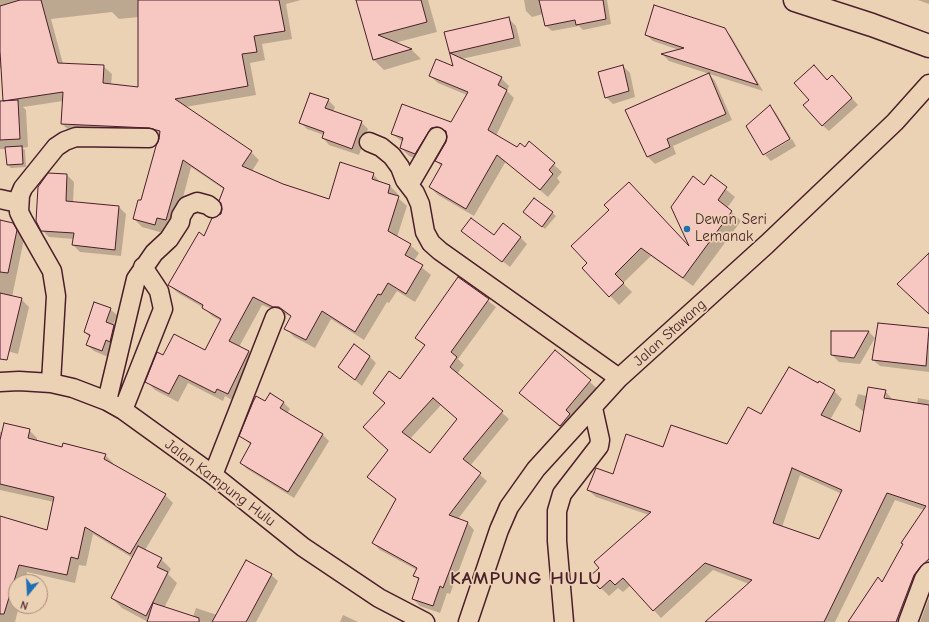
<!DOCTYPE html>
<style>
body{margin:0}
#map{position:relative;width:929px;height:622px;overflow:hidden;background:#ecd2b4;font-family:"Comic Neue",sans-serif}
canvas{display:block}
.north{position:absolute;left:8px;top:574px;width:40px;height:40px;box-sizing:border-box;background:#ecd2b4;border:1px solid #ab8a7d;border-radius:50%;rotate:198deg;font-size:11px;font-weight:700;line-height:16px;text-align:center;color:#4a1f2b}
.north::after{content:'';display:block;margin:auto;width:14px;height:18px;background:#1f6fb2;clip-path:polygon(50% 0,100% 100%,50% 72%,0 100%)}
</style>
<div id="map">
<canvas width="929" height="622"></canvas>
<div class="north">N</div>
</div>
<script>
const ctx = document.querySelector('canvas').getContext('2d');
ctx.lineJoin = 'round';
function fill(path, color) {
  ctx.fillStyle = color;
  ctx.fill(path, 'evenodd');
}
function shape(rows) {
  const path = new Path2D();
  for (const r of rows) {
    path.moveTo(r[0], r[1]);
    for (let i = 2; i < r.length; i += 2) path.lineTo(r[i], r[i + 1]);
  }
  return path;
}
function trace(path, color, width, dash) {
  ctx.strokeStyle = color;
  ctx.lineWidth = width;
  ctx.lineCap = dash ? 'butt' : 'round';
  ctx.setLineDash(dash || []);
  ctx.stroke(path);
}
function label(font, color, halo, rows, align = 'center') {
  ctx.font = font + ' "Comic Neue",sans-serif';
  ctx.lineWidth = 3.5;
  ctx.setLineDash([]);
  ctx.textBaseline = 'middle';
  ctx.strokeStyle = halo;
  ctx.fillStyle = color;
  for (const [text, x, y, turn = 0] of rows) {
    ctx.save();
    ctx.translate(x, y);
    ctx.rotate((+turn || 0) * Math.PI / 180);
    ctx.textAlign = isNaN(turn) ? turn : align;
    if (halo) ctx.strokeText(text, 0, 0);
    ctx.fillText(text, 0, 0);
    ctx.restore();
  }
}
fill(shape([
 [0,0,301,0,286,4,292,39,262,44,265,60,250,63,256,95,185,107,251,152,259,160,252,171,283,185,329,200,373,174,381,183,390,186,398,194,397,197,407,206,397,237,410,245,419,253,414,261,431,275,415,302,397,291,389,303,387,302,364,340,331,319,315,348,294,337,286,328,292,317,262,305,239,347,249,352,257,360,236,402,225,396,223,401,188,383,178,402,155,390,147,382,164,356,206,352,221,321,212,316,204,308,178,293,169,285,221,215,225,190,191,167,175,228,165,225,163,233,142,227,134,219,141,202,161,136,71,132,62,124,63,101,23,107,26,110,28,147,22,148,25,150,26,167,11,168,8,165,7,149,0,149,0,102,6,102,4,100,2,68,0,68],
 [112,12,119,19,139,17,139,88,111,85,112,74,103,66,63,64,51,19],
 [357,0,428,0,437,32,394,43,412,50,421,59,384,70,374,60],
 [524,0,607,0,611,24,583,30,579,26,552,31,546,26,543,14,532,17,526,11],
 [918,0,929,0,929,4],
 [508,18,516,26,521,46,461,59,501,78,509,86,507,91,514,98,496,136,517,148,525,148,529,143,562,172,557,178,560,182,548,197,506,161,474,216,438,195,430,187,442,167,436,161,447,142,448,135,439,136,423,161,409,156,401,148,403,142,392,134,451,123,467,95,438,83,430,76,454,68,446,32],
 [724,29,731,36,763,91,669,61,663,55,679,50,653,41,646,35],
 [623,66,630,73,635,97,613,104,606,97],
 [709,74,715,81,732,120,673,146,676,154,655,164,648,157,626,111],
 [827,81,838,83,858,105,829,131,822,125],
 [328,100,335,107,333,112,361,122,368,129,359,155,329,145,323,138,324,135,307,129,300,122],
 [770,106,776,113,791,138,764,153,764,155,747,126],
 [792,139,796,146,771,161,765,155],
 [49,174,67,175,74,182,73,203,119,207,126,214,121,256,80,252,73,245,74,239,49,237,42,230],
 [711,177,735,197,727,208,741,221,693,286,651,256,623,283,632,292,619,305,583,268,589,263,573,246,691,249,704,186],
 [535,199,556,216,545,229,527,215],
 [0,221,12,223,24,239,12,297,21,299,29,307,18,354,0,349],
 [463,231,494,236,520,237,527,244,510,267],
 [458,278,496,307,458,359,464,365,457,374,509,419,470,466,487,481,458,519,467,522,474,530,450,594,447,593,440,613,420,606,413,599,419,581,415,576,417,570,380,550,373,543,397,500,368,477,389,450,386,404,374,393,400,380,425,346,417,338],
 [441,405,458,419,430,455,410,439],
 [110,309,117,315,113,325,120,332,108,357,94,351,87,345,90,338,85,332],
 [879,324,929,329,929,372,880,366,873,360],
 [832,332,869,332,875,338,860,364,839,362,832,355],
 [556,352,600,391,570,436,521,393],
 [369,356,376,363,362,386,339,367],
 [819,385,834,391,842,399,830,420,861,434,865,413,855,405,858,394,867,396,885,391,893,400,917,404,918,398,929,400,929,573,907,622,850,622,882,583,924,510,895,500,835,622,712,622,749,584,713,570,661,618,631,585,623,592,618,588,609,596,590,577,649,515,596,497,588,490,596,469,614,475,664,448,728,445,762,415],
 [884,396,886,396,885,403,883,403],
 [800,475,842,494,819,540,782,527],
 [283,402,290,409,287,413,323,435,329,441,294,498,247,469,241,463,251,445,241,436],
 [29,430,37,438,37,441,63,448,105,455,113,463,113,465,165,495,173,503,145,550,161,559,171,569,168,574,177,583,164,608,193,617,196,608,223,617,271,575,278,581,256,622,148,622,122,608,112,598,133,558,93,534,86,566,79,565,75,583,27,572,25,582,16,582,16,606,19,606,15,622,0,622,0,517,48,531,54,502,0,490,0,432],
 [929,598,929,622,920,622],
 [343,615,358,622,340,622]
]), '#0003');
const building = shape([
 [20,0,41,0,58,63,104,65,103,83,138,87,138,0,279,0,285,31,254,36,257,52,242,54,248,86,175,99,252,151,242,166,283,184,329,199,340,162,374,173,372,179,390,185,388,193,399,196,388,231,411,244,405,255,423,265,406,294,388,283,381,295,378,294,355,332,322,311,306,340,284,329,291,316,279,307,273,307,253,297,229,341,249,351,228,394,217,389,215,393,179,375,169,394,145,382,157,352,163,355,174,334,205,350,221,319,202,308,203,305,168,285,199,232,204,236,212,218,221,214,222,209,219,201,224,188,183,160,166,220,157,218,155,225,133,219,138,200,141,200,156,146,159,139,160,131,149,128,61,124,63,92,3,101,0,51,0,6,20,0],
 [356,0,421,0,427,22,378,35,412,49,373,60,356,0],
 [539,0,603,0,606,19,576,25,575,20,545,26,539,0],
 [654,5,725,28,758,85,661,54,684,48,645,35,654,5],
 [509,17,514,38,450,53,502,77,498,85,507,90,488,130,517,147,520,143,525,147,529,141,555,163,549,170,553,174,540,190,497,155,466,209,429,187,442,164,435,161,446,142,447,137,446,131,437,127,431,128,415,154,400,148,403,138,391,134,402,104,451,122,468,92,429,76,436,59,453,66,444,32,509,17],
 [623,65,629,91,605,98,598,72,623,65],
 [814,65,827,80,832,75,852,98,822,126,803,105,809,100,794,83,814,65],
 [709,73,726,114,667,139,670,147,647,157,625,110,709,73],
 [310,93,329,99,325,108,362,121,352,149,322,138,324,132,299,123,310,93],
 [18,100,20,139,0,140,0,101,18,100],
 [770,105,790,139,763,155,746,126,770,105],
 [22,146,23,164,7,165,5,147,22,146],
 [48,173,67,174,66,201,119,206,115,250,72,245,74,233,41,231,36,221,38,187,48,173],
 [711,175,727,187,718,200,732,211,683,278,641,248,615,274,624,283,609,297,582,268,587,263,571,246,609,210,604,205,629,182,689,246,671,207,693,176,704,185,711,175],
 [534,198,553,212,542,227,523,212,534,198],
 [471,218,494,235,503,223,521,237,502,262,461,231,471,218],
 [0,220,13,223,17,230,8,273,0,272,0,220],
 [929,253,929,314,897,284,929,253],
 [458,277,489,299,451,352,457,357,450,367,503,411,463,459,481,473,449,515,468,522,443,588,440,586,433,606,412,599,419,578,413,576,417,568,372,543,396,499,367,477,388,450,363,427,385,403,373,393,389,371,400,379,425,345,415,338,458,277],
 [433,398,457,419,430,453,402,432,433,398],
 [0,293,22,298,7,360,0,359,0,293],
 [94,302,111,308,106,322,114,325,110,342,106,340,102,351,86,345,90,335,84,332,94,302],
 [878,323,929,328,926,366,872,360,878,323],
 [831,331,869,331,854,358,831,355,831,331],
 [354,344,370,356,355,380,338,367,354,344],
 [555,350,591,380,566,410,570,414,560,426,519,393,555,350],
 [789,367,818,383,819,381,835,390,821,415,860,432,868,387,886,390,884,398,929,405,929,559,921,566,914,575,896,622,848,622,878,577,882,582,903,544,901,543,926,506,887,493,824,622,705,622,752,580,705,563,653,611,623,578,615,585,610,580,600,589,589,577,599,568,594,562,651,512,587,490,596,468,613,474,626,434,663,447,671,425,727,444,748,407,761,414,789,367],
 [792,468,842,490,819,539,773,523,792,468],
 [270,393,284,402,280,408,323,434,288,492,240,463,251,443,239,436,253,402,256,396,265,401,270,393],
 [4,423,30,429,28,438,62,447,63,443,106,454,104,459,166,494,130,554,85,527,78,559,71,557,67,575,19,565,4,614,0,614,0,516,47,530,54,497,0,484,0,440,4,423],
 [138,546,162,558,157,567,168,572,146,616,111,598,138,546],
 [246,560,272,574,246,622,212,622,246,560],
 [153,603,199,618,199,622,147,622,153,603]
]);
fill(building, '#f7c7c1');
trace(building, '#4a1f2b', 1);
const street = shape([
 [369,142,381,147,392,156,400,167,405,180,415,193,420,204,425,232,431,243,440,251,619,378],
 [409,185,437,137],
 [0,199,18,203],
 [0,382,19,381,51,383,73,388,107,401,123,410,213,475,303,547,379,598,425,622],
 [51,383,56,296,52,271,23,220,19,212,20,195,23,188,56,147,65,141,76,137,149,138],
 [107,401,136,279,154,253,169,239,180,222,181,216,187,206,197,202,208,205,212,208],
 [123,410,163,309,159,291,143,267],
 [213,475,275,317],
 [468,622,499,530,509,507,536,469,619,378,767,244,895,122,929,84],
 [564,622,557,541,557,511,562,494,599,446,600,440,593,408],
 [908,622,924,579,929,572]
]);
const secondary = shape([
 [795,0,872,25,929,46]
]);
trace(street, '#4a1f2b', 21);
trace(secondary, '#4a1f2b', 25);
trace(street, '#ecd2b4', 18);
trace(secondary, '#ecd2b4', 22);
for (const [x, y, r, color] of [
 [687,229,4,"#1f6fb2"]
]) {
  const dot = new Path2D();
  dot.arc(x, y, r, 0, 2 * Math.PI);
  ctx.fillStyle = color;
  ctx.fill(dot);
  trace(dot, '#ecd2b4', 1.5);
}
label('15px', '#4a1f2b', '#ecd2b4', [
 ["Dewan Seri",695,220],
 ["Lemanak",695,237]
], 'left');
label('15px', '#4a1f2b', '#ecd2b4', [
 ["Jalan Stawang",670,333,-42],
 ["Jalan Kampung Hulu",220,483,37]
]);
ctx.letterSpacing = '1px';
label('bold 19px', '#4a1f2b', '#ecd2b4', [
 ["KAMPUNG HULU",526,579]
]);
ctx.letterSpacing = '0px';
</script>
